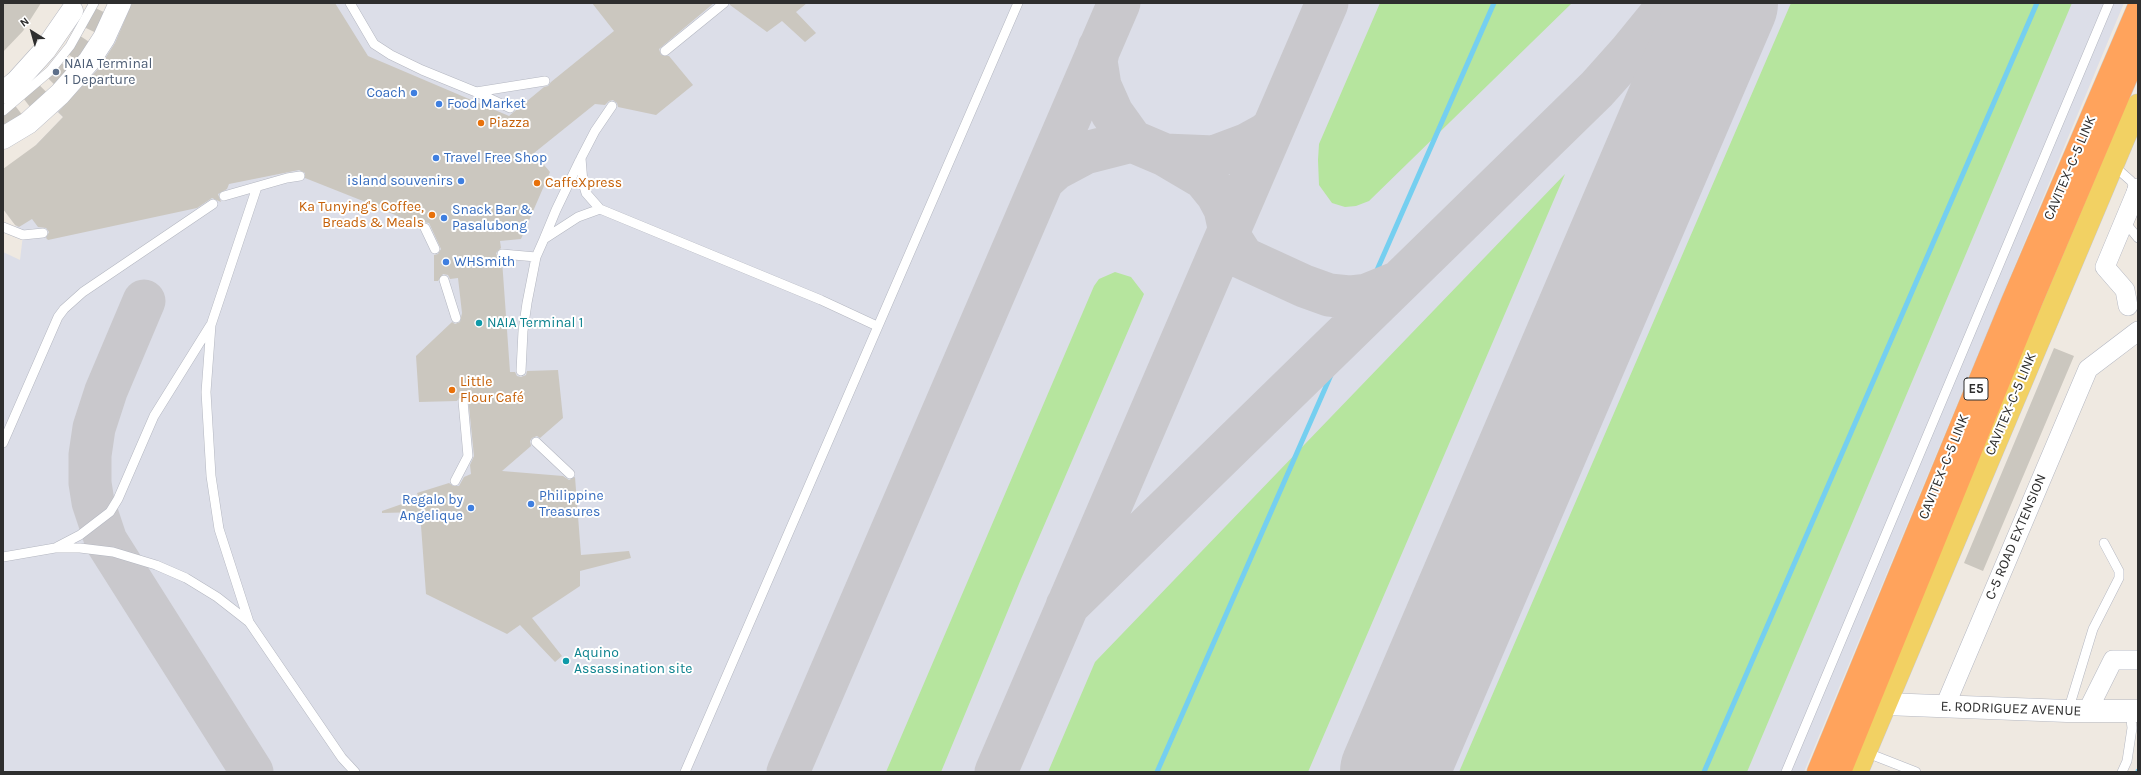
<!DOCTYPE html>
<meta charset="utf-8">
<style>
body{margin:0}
#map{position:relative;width:2141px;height:775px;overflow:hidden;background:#efe9e1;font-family:Karla,sans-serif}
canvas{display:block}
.frame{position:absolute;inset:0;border:4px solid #2e2e2e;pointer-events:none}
.north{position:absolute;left:12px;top:12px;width:40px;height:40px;-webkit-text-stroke:3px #fff;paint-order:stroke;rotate:323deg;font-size:11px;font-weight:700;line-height:16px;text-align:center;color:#2e2e2e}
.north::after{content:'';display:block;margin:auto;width:14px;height:18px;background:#2e2e2e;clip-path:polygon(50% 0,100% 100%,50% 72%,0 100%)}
</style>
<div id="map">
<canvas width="2141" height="775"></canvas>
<div class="frame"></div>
<div class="north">N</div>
</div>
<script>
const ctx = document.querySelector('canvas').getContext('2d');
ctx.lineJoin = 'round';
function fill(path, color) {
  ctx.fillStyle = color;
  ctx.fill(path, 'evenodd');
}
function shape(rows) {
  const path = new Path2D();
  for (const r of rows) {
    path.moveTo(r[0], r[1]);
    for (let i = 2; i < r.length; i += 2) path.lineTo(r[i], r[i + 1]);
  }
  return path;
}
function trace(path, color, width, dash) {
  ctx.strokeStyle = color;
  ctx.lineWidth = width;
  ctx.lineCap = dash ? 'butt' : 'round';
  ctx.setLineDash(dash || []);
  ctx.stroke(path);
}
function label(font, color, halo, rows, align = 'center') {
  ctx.font = font + ' Karla,sans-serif';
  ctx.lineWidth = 4;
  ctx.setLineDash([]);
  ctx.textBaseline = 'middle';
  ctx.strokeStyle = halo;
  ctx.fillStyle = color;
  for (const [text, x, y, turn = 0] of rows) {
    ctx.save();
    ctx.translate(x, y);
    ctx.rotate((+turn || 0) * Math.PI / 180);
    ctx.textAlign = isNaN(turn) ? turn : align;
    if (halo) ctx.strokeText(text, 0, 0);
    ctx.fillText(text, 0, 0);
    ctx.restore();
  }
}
fill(shape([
 [122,3,2124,3,1804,772,3,772,3,252,20,260,23,235,3,209,36,145,63,117,56,111]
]), '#dcdee8');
fill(shape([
 [1380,3,1572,3,1369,201,1356,206,1345,207,1332,203,1319,185,1318,160,1319,144],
 [1791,3,2072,3,1747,772,1459,772],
 [1565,174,1308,772,1048,772,1095,662],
 [1115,272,1131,277,1144,294,1021,579,941,772,886,772,1094,286,1099,279]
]), '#b6e59e');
trace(shape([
 [1157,772,1494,3],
 [1704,772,2037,3],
 [2138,772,2138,771]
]), '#75cff0', 5);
trace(shape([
 [1099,48,1096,61,1100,86,1112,113,1132,141,1165,155,1214,157,1246,145,1266,134,1273,128],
 [1044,179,1055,169,1085,153,1132,141,1165,155,1204,178,1217,194,1225,209,1232,241,1243,258,1304,286,1329,295,1349,297,1367,295,1399,282],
 [144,301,106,391,94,428,90,455,90,483,93,502,106,541,252,772],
 [1067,606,1597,89,1630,52,1670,3],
 [788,772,1119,3],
 [996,772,1327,3]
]), '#c9c8cc', 43);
trace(shape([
 [1394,772,1724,3]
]), '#c9c8cc', 108);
fill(shape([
 [3,3,41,3,23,31,3,52],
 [132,3,335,3,368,56,509,116,544,87,548,86,551,82,614,31,592,3,714,3,659,49,661,55,669,56,693,85,656,115,618,107,617,103,613,100,609,101,605,105,595,104,534,153,550,172,521,239,500,241,501,248,496,253,498,259,502,260,510,372,515,372,517,376,521,377,526,375,527,371,558,370,563,418,540,438,537,436,532,438,530,441,531,446,502,471,563,476,569,480,575,477,581,555,629,551,631,558,580,571,580,586,532,618,562,656,555,662,520,625,507,634,426,594,420,512,382,513,382,511,419,498,417,493,449,483,453,486,459,486,464,477,471,474,470,465,474,456,468,397,460,396,457,401,419,402,416,356,452,322,455,324,460,322,462,313,458,278,450,279,448,275,443,274,438,281,434,281,434,255,438,254,441,249,429,223,423,222,420,226,368,203,305,178,305,173,299,170,229,184,227,189,218,194,221,202,212,198,197,208,48,240,46,238,49,232,46,228,38,227,32,219,19,227,15,225,3,209,3,169,36,145,63,117,58,112,99,68,115,43],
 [730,3,807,3,796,12,816,33,805,42,782,21,767,32,730,5],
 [2054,348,2074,356,1983,571,1964,563]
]), '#cbc7bf');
trace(shape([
 [3,126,43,95,67,71,91,35,106,3]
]), '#c8c4bd', 22, [22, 11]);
const service = shape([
 [350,3,374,44,391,55,422,70,476,92,545,81],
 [665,51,724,3],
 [476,92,510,108],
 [3,111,50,71,70,46,94,3],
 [2113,165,2131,181,2133,185,2131,193],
 [224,196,287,178,300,176],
 [600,209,586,193,583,183,581,158,595,131,612,106],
 [2124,221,2138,238],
 [3,227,23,235,43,233],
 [425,228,435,249],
 [544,239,556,210,580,160],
 [502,254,536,257],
 [444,280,456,318],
 [521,371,523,331,527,303,536,257,544,239,578,217,600,209,821,300,877,326],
 [536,442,570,474],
 [3,443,58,317,64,309,83,292,213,204],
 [455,481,468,456,463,401],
 [57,547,80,535,110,512,118,499,154,416,210,326],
 [3,557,55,548,80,548,113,552,156,565,186,578,217,597,249,622,342,758,355,772],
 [249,622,219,529,211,476,206,392,211,325,257,187],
 [2068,711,2093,629,2119,578,2119,571,2104,543],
 [1865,752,1916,772],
 [685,772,1018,3],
 [1786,772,2109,3],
 [2122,772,2127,761,2132,728,2130,711]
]);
const minor = shape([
 [2128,306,2125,290,2105,267,2138,188],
 [1945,706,2088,369,2138,331],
 [2087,712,2113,660,2138,660]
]);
const tertiary = shape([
 [3,93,17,81,45,50,72,11],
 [3,138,28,123,60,94,89,61,104,38,120,3]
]);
const secondary = shape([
 [1885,704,2067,711,2138,711]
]);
const primary = shape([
 [1857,772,2138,105]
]);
const motorway = shape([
 [1818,772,2012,302,2138,8],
 [1840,772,2032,300,2138,50]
]);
trace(service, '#b4b7c1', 10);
trace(minor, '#b4b7c1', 20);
trace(tertiary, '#b4b7c1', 23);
trace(secondary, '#b4b7c1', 23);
trace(primary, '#c9c9c9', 23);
trace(motorway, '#c9c9c9', 23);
trace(service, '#fff', 9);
trace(minor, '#fff', 19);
trace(tertiary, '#fff', 22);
trace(secondary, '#fff', 22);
trace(primary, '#f2d163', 22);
trace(motorway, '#ffa35c', 22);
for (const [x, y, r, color] of [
 [56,72,4,"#5c6f8a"],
 [414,93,4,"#3f7fe0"],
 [439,104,4,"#3f7fe0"],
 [481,123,4,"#e8710a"],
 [436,158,4,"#3f7fe0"],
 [461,181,4,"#3f7fe0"],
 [537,183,4,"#e8710a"],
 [432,215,4,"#e8710a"],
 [444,218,4,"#3f7fe0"],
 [446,262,4,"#3f7fe0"],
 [479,323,4,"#0f9aa8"],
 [452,390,4,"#e8710a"],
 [531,504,4,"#3f7fe0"],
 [471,508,4,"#3f7fe0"],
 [566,661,4,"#0f9aa8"]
]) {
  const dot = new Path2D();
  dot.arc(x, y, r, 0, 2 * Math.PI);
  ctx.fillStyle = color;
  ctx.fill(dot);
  trace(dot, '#fff', 1.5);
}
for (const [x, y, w] of [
 [1976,389,24]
]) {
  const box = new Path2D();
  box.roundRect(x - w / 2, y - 11, w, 22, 3);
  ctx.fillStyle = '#fff';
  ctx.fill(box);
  trace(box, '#2e2e2e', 1);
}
label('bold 13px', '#2e2e2e', null, [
 ["E5",1976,389]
]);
label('14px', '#4e5e75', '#fff', [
 ["NAIA Terminal",64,64],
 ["1 Departure",64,80]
], 'left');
label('14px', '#366cbe', '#fff', [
 ["Coach",406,93,"right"],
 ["Food Market",447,104],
 ["Travel Free Shop",444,158],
 ["island souvenirs",453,181,"right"],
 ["Snack Bar &",452,210],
 ["Pasalubong",452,226],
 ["WHSmith",454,262],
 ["Philippine",539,496],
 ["Treasures",539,512],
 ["Regalo by",463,500,"right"],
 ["Angelique",463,516,"right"]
], 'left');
label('14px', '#c56008', '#fff', [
 ["Piazza",489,123],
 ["CaffeXpress",545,183],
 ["Ka Tunying's Coffee,",424,207,"right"],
 ["Breads & Meals",424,223,"right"],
 ["Little",460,382],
 ["Flour Café",460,398]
], 'left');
label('14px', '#2e2e2e', '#fff', [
 ["CAVITEX–C-5 LINK",2070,168,-67],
 ["CAVITEX-C-5 LINK",2011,404,-67],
 ["CAVITEX–C-5 LINK",1944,467,-68],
 ["C-5 ROAD EXTENSION",2016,537,-67],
 ["E. RODRIGUEZ AVENUE",2011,709,2]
]);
label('14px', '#0d838f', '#fff', [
 ["NAIA Terminal 1",487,323],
 ["Aquino",574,653],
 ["Assassination site",574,669]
], 'left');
</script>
